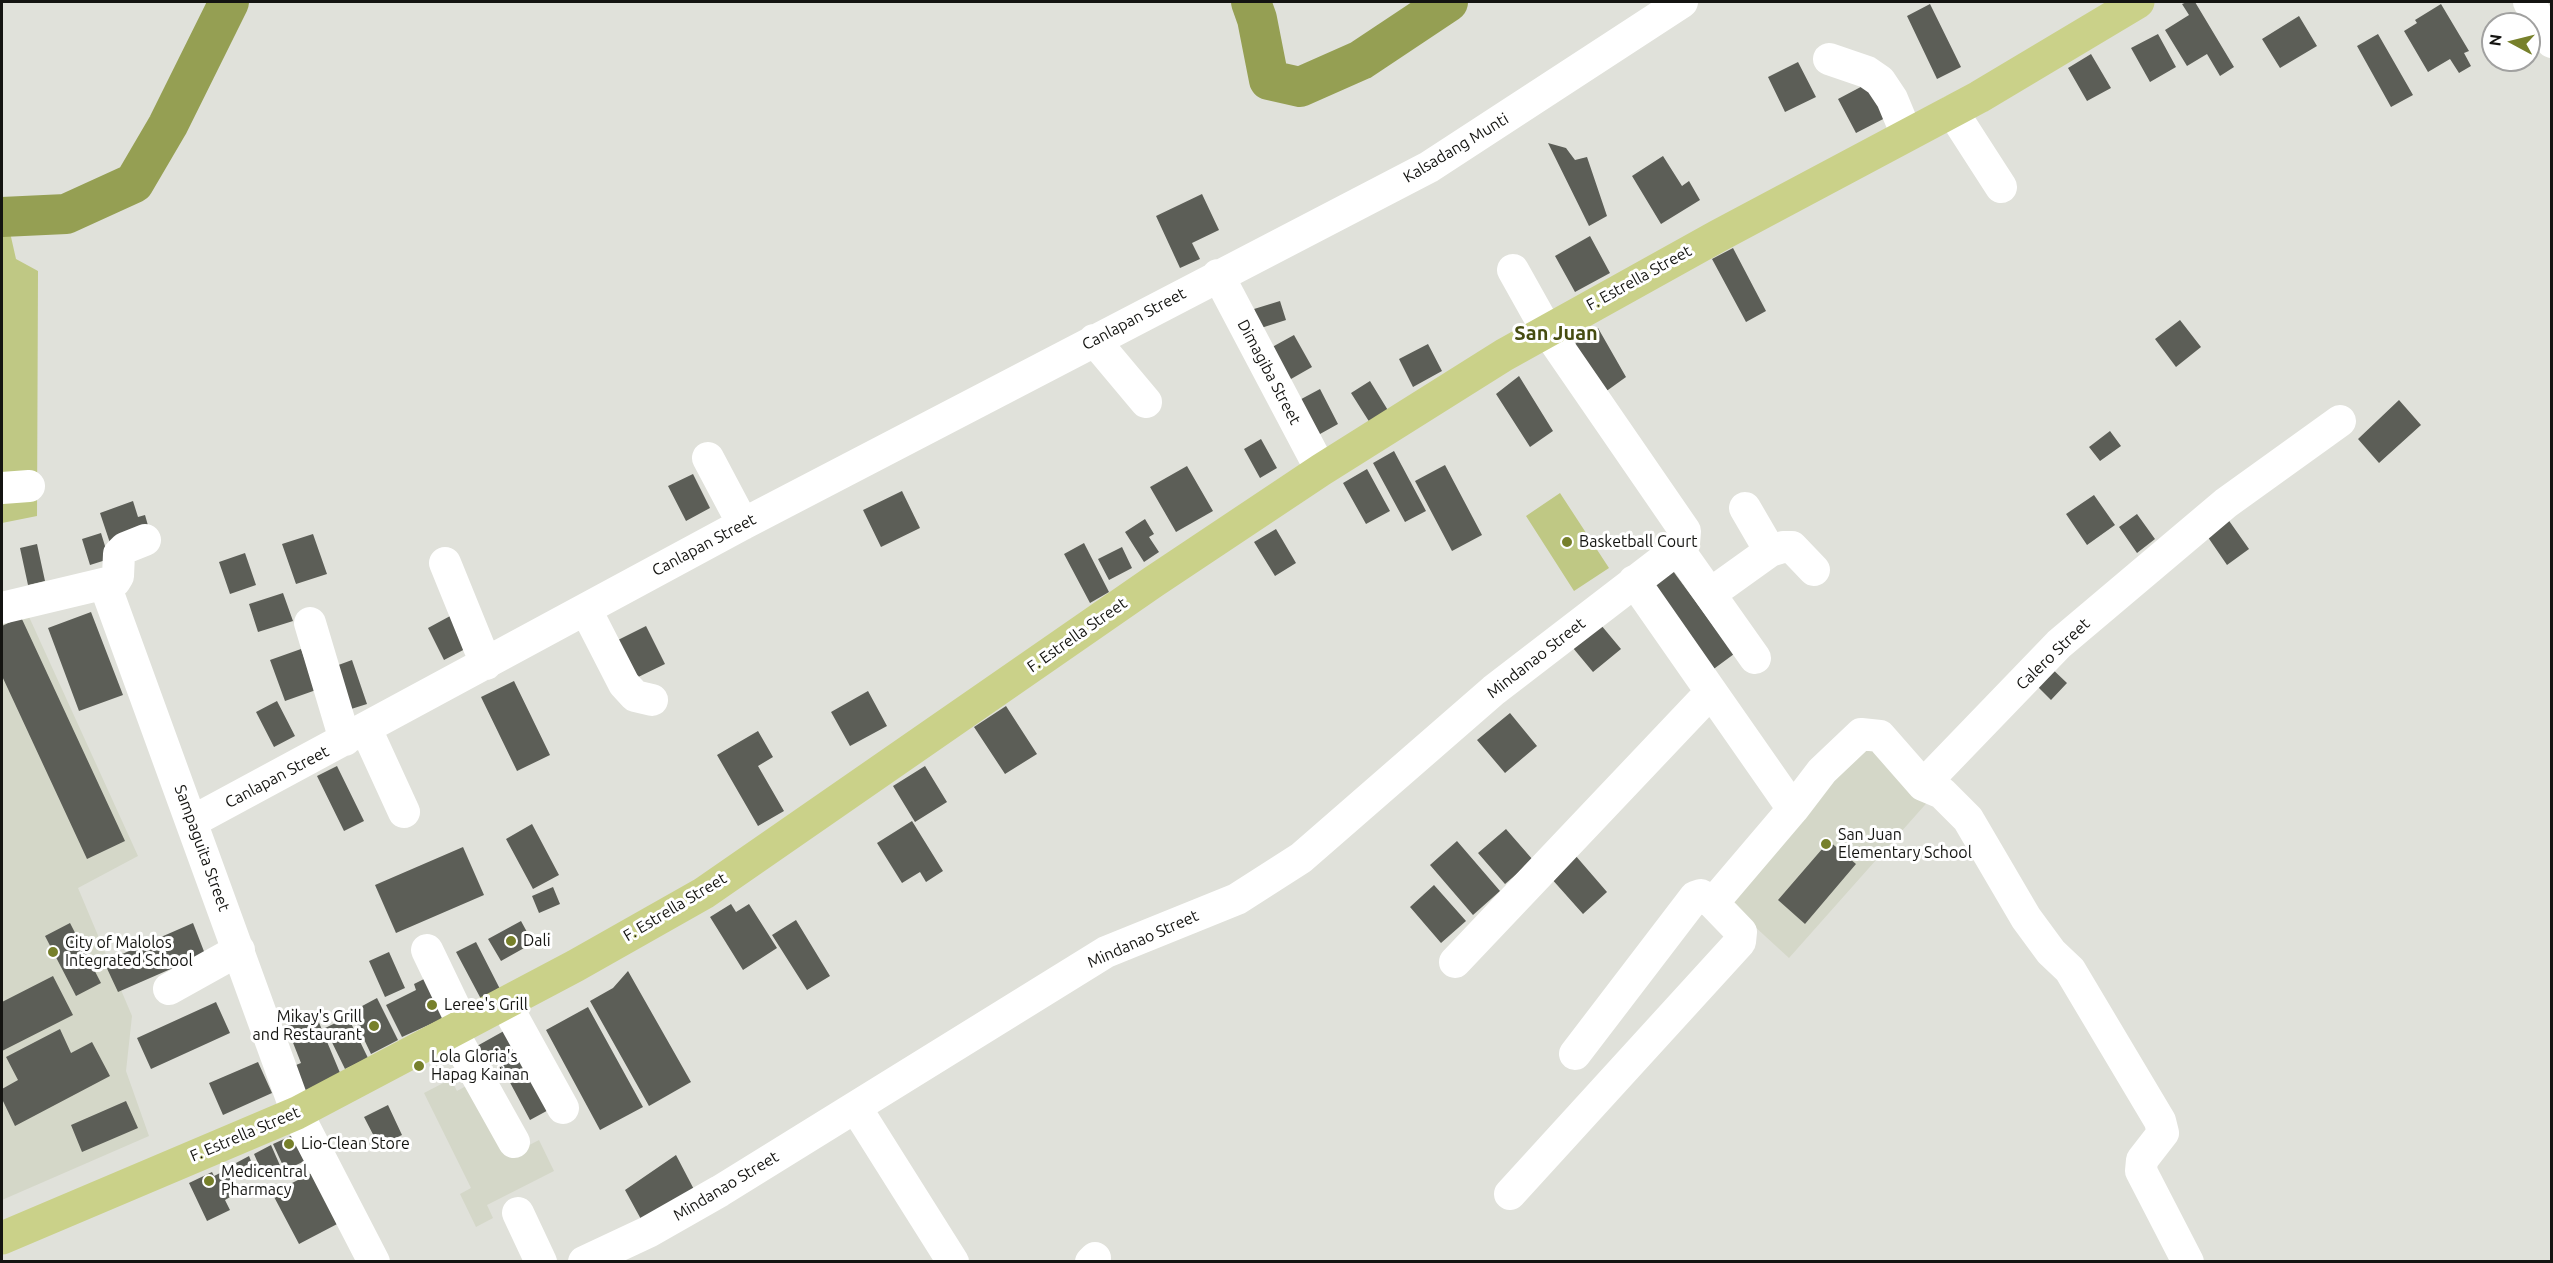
<!DOCTYPE html>
<style>
body{margin:0}
#map{position:relative;width:2553px;height:1263px;overflow:hidden;background:#e0e1da;font-family:Ubuntu,sans-serif}
canvas{display:block}
.frame{position:absolute;inset:0;border:3px solid #141411;pointer-events:none}
.north{position:absolute;left:2481px;top:12px;width:60px;height:60px;box-sizing:border-box;background:#fff;border:2px solid #a1a1a0;border-radius:50%;rotate:277deg;font-size:16px;font-weight:700;line-height:24px;text-align:center;color:#141411}
.north::after{content:'';display:block;margin:auto;width:21px;height:27px;background:#77802b;clip-path:polygon(50% 0,100% 100%,50% 72%,0 100%)}
</style>
<div id="map">
<canvas width="2553" height="1263"></canvas>
<div class="frame"></div>
<div class="north">N</div>
</div>
<script>
const ctx = document.querySelector('canvas').getContext('2d');
ctx.lineJoin = 'round';
function fill(path, color) {
  ctx.fillStyle = color;
  ctx.fill(path, 'evenodd');
}
function shape(rows) {
  const path = new Path2D();
  for (const r of rows) {
    path.moveTo(r[0], r[1]);
    for (let i = 2; i < r.length; i += 2) path.lineTo(r[i], r[i + 1]);
  }
  return path;
}
function trace(path, color, width, dash) {
  ctx.strokeStyle = color;
  ctx.lineWidth = width;
  ctx.lineCap = dash ? 'butt' : 'round';
  ctx.setLineDash(dash || []);
  ctx.stroke(path);
}
function label(font, color, halo, rows, align = 'center') {
  ctx.font = font + ' Ubuntu,sans-serif';
  ctx.lineWidth = 6;
  ctx.setLineDash([]);
  ctx.textBaseline = 'middle';
  ctx.strokeStyle = halo;
  ctx.fillStyle = color;
  for (const [text, x, y, turn = 0] of rows) {
    ctx.save();
    ctx.translate(x, y);
    ctx.rotate((+turn || 0) * Math.PI / 180);
    ctx.textAlign = isNaN(turn) ? turn : align;
    if (halo) ctx.strokeText(text, 0, 0);
    ctx.fillText(text, 0, 0);
    ctx.restore();
  }
}
fill(shape([
 [25,608,138,856,78,888,132,1016,126,1071,149,1136,2,1200,2,614],
 [1867,739,1932,797,1789,958,1716,891],
 [451,1079,457,1091,475,1081,512,1154,539,1140,554,1171,487,1205,493,1218,476,1227,460,1194,471,1188,424,1093]
]), '#d4d7c8');
fill(shape([
 [2,228,9,228,16,259,38,271,37,516,2,523],
 [1560,493,1609,568,1574,591,1526,516]
]), '#bfc884');
trace(shape([
 [1251,2,1257,19,1269,80,1300,87,1361,60,1448,2],
 [2,217,66,214,134,183,168,125,229,2]
]), '#959f53', 40);
fill(shape([
 [2187,2,2195,2,2234,67,2220,76,2207,54,2187,66,2165,30,2189,15,2182,4],
 [1930,4,1961,67,1937,79,1907,16],
 [2441,4,2469,51,2464,53,2471,66,2459,73,2450,59,2428,72,2404,31,2417,23,2415,20],
 [2299,16,2317,46,2280,68,2262,39],
 [2158,34,2176,67,2150,82,2131,48],
 [2378,34,2413,95,2391,107,2357,46],
 [2091,54,2111,88,2087,101,2068,68],
 [1798,62,1816,97,1785,112,1768,77],
 [1872,81,1891,115,1856,133,1838,99],
 [1548,143,1566,148,1575,160,1587,157,1607,216,1589,226],
 [1663,156,1682,186,1689,181,1700,200,1661,224,1632,176],
 [1202,194,1219,230,1192,243,1200,259,1180,268,1156,216],
 [1590,236,1610,273,1575,292,1555,256],
 [1733,248,1766,311,1746,322,1712,259],
 [1280,301,1286,320,1261,328,1254,309],
 [2180,320,2201,347,2176,367,2155,339],
 [1598,328,1626,377,1601,395,1572,346],
 [1294,335,1312,367,1284,383,1265,351],
 [1428,344,1442,371,1413,387,1399,359],
 [1519,376,1553,431,1530,447,1496,394],
 [1370,381,1389,412,1370,423,1351,393],
 [1320,389,1338,424,1311,439,1292,404],
 [2399,400,2421,425,2379,463,2358,439],
 [2110,431,2121,446,2100,461,2089,447],
 [1261,439,1277,468,1260,478,1244,449],
 [1394,451,1426,511,1405,522,1373,463],
 [1445,465,1482,535,1452,551,1415,481],
 [1187,466,1213,511,1176,532,1150,487],
 [1367,469,1390,511,1366,524,1343,483],
 [693,474,710,508,686,521,668,486],
 [902,491,920,528,881,547,863,510],
 [2094,495,2115,525,2087,545,2066,514],
 [133,501,138,517,145,515,149,529,110,543,100,513],
 [2137,514,2155,539,2137,553,2119,527],
 [2225,515,2249,549,2227,565,2203,530],
 [1145,519,1154,534,1149,537,1159,552,1144,562,1125,532],
 [1276,529,1296,563,1275,576,1254,542],
 [101,533,109,559,90,565,82,539],
 [313,534,327,574,296,584,282,544],
 [1084,543,1109,592,1090,603,1064,554],
 [37,544,45,581,28,585,20,548],
 [1122,547,1132,568,1109,580,1098,559],
 [245,553,256,585,230,594,219,562],
 [1673,571,1734,654,1711,671,1650,588],
 [283,593,293,621,258,632,249,604],
 [91,612,123,695,79,711,48,628],
 [452,615,469,647,444,660,428,628],
 [21,617,125,841,87,859,2,676,2,626],
 [1596,619,1621,649,1593,672,1568,642],
 [646,626,665,664,628,682,610,644],
 [301,649,316,690,285,701,270,660],
 [352,660,367,704,348,710,333,667],
 [2047,664,2067,683,2051,700,2032,681],
 [514,681,550,755,517,771,481,697],
 [868,691,887,726,850,746,831,712],
 [277,701,295,736,274,747,256,712],
 [1006,706,1037,754,1005,774,974,727],
 [1510,713,1537,746,1505,773,1477,740],
 [758,731,773,757,758,766,784,811,758,826,717,755],
 [337,766,364,821,344,831,317,776],
 [925,766,947,802,915,822,893,786],
 [912,821,943,871,926,882,920,872,902,883,877,843],
 [532,824,559,875,533,889,506,839],
 [1506,829,1533,860,1505,884,1478,853],
 [1457,841,1500,891,1473,915,1430,865],
 [1829,841,1856,864,1805,924,1778,900],
 [463,847,484,895,396,933,375,885],
 [1575,855,1607,892,1583,914,1550,877],
 [1434,885,1466,921,1441,943,1410,907],
 [553,887,560,904,539,913,532,896],
 [731,904,736,912,749,904,777,948,743,970,710,917],
 [796,920,830,976,807,990,772,935],
 [521,921,533,943,501,961,488,939],
 [70,923,101,983,76,996,45,936],
 [193,923,205,954,118,992,104,962],
 [476,942,500,989,481,999,456,952],
 [389,952,405,988,385,997,369,961],
 [628,971,691,1082,649,1106,590,1001,613,988],
 [53,976,73,1015,2,1051,2,1002],
 [426,978,444,1018,402,1037,386,1005,416,990,414,984],
 [377,998,398,1040,371,1054,351,1012],
 [216,1002,230,1033,151,1069,137,1038],
 [588,1007,643,1107,600,1130,546,1030],
 [315,1013,343,1080,298,1099,286,1069,301,1063,286,1025],
 [348,1017,368,1058,345,1069,325,1028],
 [511,1027,554,1107,530,1120,498,1060,487,1066,477,1046],
 [60,1029,71,1053,92,1042,110,1076,15,1126,2,1099,2,1089,18,1080,6,1057],
 [258,1062,272,1093,223,1115,209,1083],
 [126,1101,138,1128,82,1152,71,1125],
 [388,1105,402,1135,379,1146,364,1117],
 [293,1135,305,1161,285,1170,273,1144],
 [271,1145,282,1170,265,1179,254,1154],
 [676,1155,699,1199,648,1232,625,1190],
 [249,1156,255,1171,243,1178,236,1163],
 [226,1170,237,1193,225,1200,230,1210,207,1221,189,1183,212,1172,214,1176],
 [314,1172,341,1222,299,1244,272,1193]
]), '#5c5e57');
trace(shape([
 [2529,2,2552,42],
 [1829,59,1867,72,1880,81,1892,99,1907,135],
 [1952,111,2001,187],
 [1218,275,1321,470],
 [1094,340,1146,402],
 [708,458,743,524],
 [2,488,29,486],
 [1678,549,1755,658],
 [1770,551,1783,547,1792,547,1814,570],
 [445,563,486,664],
 [105,585,297,1113,374,1262],
 [1710,594,1770,551,1745,508],
 [2,608,115,581,118,576,119,554,125,548,145,540],
 [586,610,624,684,635,696,652,700],
 [310,623,345,740],
 [366,729,404,812],
 [1923,785,1942,793,1968,819,2026,918,2051,952,2070,970,2160,1121,2163,1133,2142,1160,2141,1171,2188,1262],
 [1793,809,1822,771,1861,734,1880,736,1923,785,2059,644,2226,503,2340,421],
 [193,821,743,524,1429,167,1682,2],
 [427,950,463,1025],
 [1455,962,1711,692],
 [169,989,239,950],
 [505,1003,563,1108],
 [452,1031,514,1142],
 [1575,1054,1695,897,1701,895,1713,903,1793,809,1634,581],
 [856,1108,953,1262],
 [1510,1194,1740,942,1741,932,1713,903],
 [518,1213,541,1262],
 [584,1262,648,1232,720,1191,1106,952,1237,899,1301,858,1494,690,1684,544,1685,531,1546,329,1513,270],
 [1091,1262,1095,1258]
]), '#fff', 32);
trace(shape([
 [2,1238,297,1113,575,966,704,893,1153,582,1321,470,1504,355,1718,236,1979,97,2138,2]
]), '#cad189', 33);
for (const [x, y, r, color] of [
 [1567,542,6,"#77802b"],
 [1826,844,6,"#77802b"],
 [511,941,6,"#77802b"],
 [53,952,6,"#77802b"],
 [432,1005,6,"#77802b"],
 [374,1026,6,"#77802b"],
 [419,1066,6,"#77802b"],
 [289,1144,6,"#77802b"],
 [209,1181,6,"#77802b"]
]) {
  const dot = new Path2D();
  dot.arc(x, y, r, 0, 2 * Math.PI);
  ctx.fillStyle = color;
  ctx.fill(dot);
  trace(dot, '#fff', 2);
}
label('16px', '#141411', '#fff', [
 ["Kalsadang Munti",1456,148,-31],
 ["F. Estrella Street",1639,278,-29],
 ["Canlapan Street",1134,319,-28],
 ["Dimagiba Street",1269,372,62],
 ["Canlapan Street",704,545,-28],
 ["F. Estrella Street",1077,635,-35],
 ["Calero Street",2053,654,-44],
 ["Mindanao Street",1536,658,-38],
 ["Canlapan Street",277,777,-28],
 ["Sampaguita Street",202,848,70],
 ["F. Estrella Street",675,907,-31],
 ["Mindanao Street",1143,939,-24],
 ["F. Estrella Street",245,1134,-23],
 ["Mindanao Street",726,1186,-31]
]);
label('16px', '#141411', '#fff', [
 ["Basketball Court",1579,542],
 ["San Juan",1838,835],
 ["Elementary School",1838,853],
 ["Dali",523,941],
 ["City of Malolos",65,943],
 ["Integrated School",65,961],
 ["Leree's Grill",444,1005],
 ["Mikay's Grill",362,1017,"right"],
 ["and Restaurant",362,1035,"right"],
 ["Lola Gloria's",431,1057],
 ["Hapag Kainan",431,1075],
 ["Lio-Clean Store",301,1144],
 ["Medicentral",221,1172],
 ["Pharmacy",221,1190]
], 'left');
label('bold 20px', '#464c11', '#fff', [
 ["San Juan",1556,333]
]);
</script>
